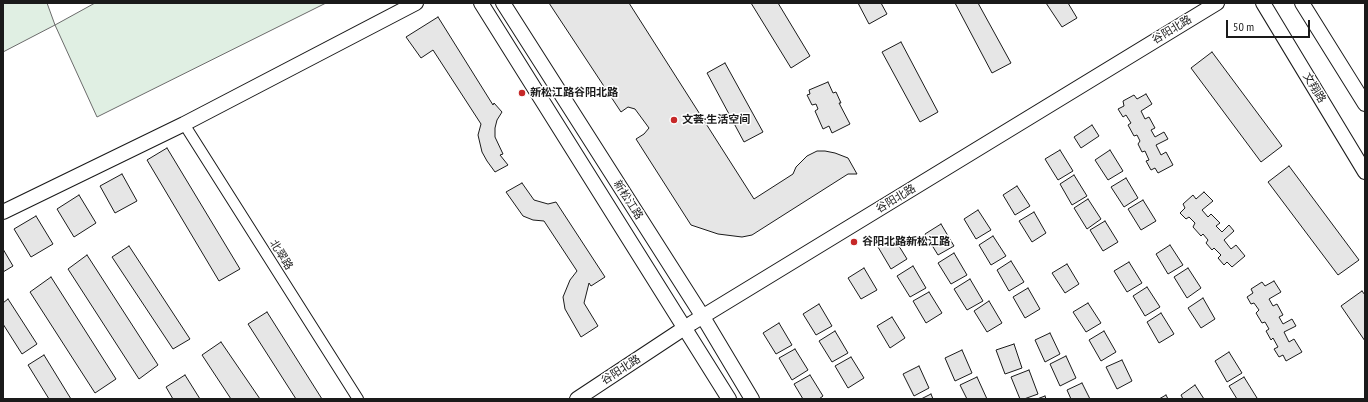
<!DOCTYPE html>
<meta charset="utf-8">
<style>
body{margin:0}
#map{position:relative;width:1368px;height:402px;overflow:hidden;background:#fff;font-family:"PT Sans Narrow",sans-serif}
canvas{display:block}
.frame{position:absolute;inset:0;border:4px solid #1a1a1a;pointer-events:none}
.scale{position:absolute;left:1226px;top:20px;width:84px;height:18px;box-sizing:border-box;border:2px solid #1a1a1a;border-top:0;padding-left:5px;font-size:12px;line-height:14px;white-space:nowrap;color:#1a1a1a;-webkit-text-stroke:3px #fff;paint-order:stroke}
</style>
<div id="map">
<canvas width="1368" height="402"></canvas>
<div class="frame"></div>
<div class="scale">50 m</div>
</div>
<script>
const ctx = document.querySelector('canvas').getContext('2d');
ctx.lineJoin = 'round';
function fill(path, color) {
  ctx.fillStyle = color;
  ctx.fill(path, 'evenodd');
}
function shape(rows) {
  const path = new Path2D();
  for (const r of rows) {
    path.moveTo(r[0], r[1]);
    for (let i = 2; i < r.length; i += 2) path.lineTo(r[i], r[i + 1]);
  }
  return path;
}
function trace(path, color, width, dash) {
  ctx.strokeStyle = color;
  ctx.lineWidth = width;
  ctx.lineCap = dash ? 'butt' : 'round';
  ctx.setLineDash(dash || []);
  ctx.stroke(path);
}
function label(font, color, halo, rows, align = 'center') {
  ctx.font = font + ' "PT Sans Narrow","Noto Sans SC",sans-serif';
  ctx.lineWidth = 3;
  ctx.setLineDash([]);
  ctx.textBaseline = 'middle';
  ctx.strokeStyle = halo;
  ctx.fillStyle = color;
  for (const [text, x, y, turn = 0] of rows) {
    ctx.save();
    ctx.translate(x, y);
    ctx.rotate((+turn || 0) * Math.PI / 180);
    ctx.textAlign = isNaN(turn) ? turn : align;
    if (halo) ctx.strokeText(text, 0, 0);
    ctx.fillText(text, 0, 0);
    ctx.restore();
  }
}
const green = shape([
 [3,3,47,3,55,25,95,3,326,3,97,117,55,25,3,52,3,3]
]);
fill(green, '#e0efe3');
trace(green, '#6a6a6a', 1);
const building = shape([
 [549,3,629,3,754,199,793,174,796,167,807,156,817,151,825,151,835,153,848,158,857,174,848,174,752,235,742,237,718,234,691,225,636,139,644,134,649,128,635,109,628,107,621,112,549,3],
 [751,3,778,3,810,56,791,68,751,3],
 [858,3,881,3,887,14,869,24,858,3],
 [955,3,978,3,1011,63,992,73,955,3],
 [1046,3,1068,3,1077,18,1062,27,1046,3],
 [438,17,493,105,494,103,502,112,497,120,495,128,495,137,503,154,500,155,508,165,495,172,487,161,482,152,478,135,481,124,433,50,421,58,406,37,438,17],
 [901,42,938,112,920,122,882,52,901,42],
 [1212,52,1282,146,1261,162,1191,68,1212,52],
 [725,63,763,132,744,142,707,73,725,63],
 [828,82,833,93,836,92,841,103,839,103,850,124,832,133,829,126,823,129,815,111,818,109,816,104,812,105,807,95,810,94,809,90,828,82],
 [1146,94,1152,104,1141,111,1145,119,1149,117,1155,128,1151,130,1155,137,1164,132,1168,139,1156,145,1161,155,1166,152,1173,165,1158,173,1155,168,1151,170,1146,161,1149,160,1145,151,1142,152,1138,144,1140,141,1137,135,1134,136,1128,125,1131,123,1126,115,1123,117,1118,109,1124,106,1123,101,1134,95,1137,99,1146,94],
 [1092,125,1099,136,1081,148,1074,137,1092,125],
 [167,148,240,269,219,281,147,160,167,148],
 [1060,150,1073,171,1058,180,1045,159,1060,150],
 [1110,150,1123,171,1108,180,1095,160,1110,150],
 [1289,166,1359,260,1338,275,1268,182,1289,166],
 [122,174,137,201,115,213,100,186,122,174],
 [1074,175,1087,196,1072,205,1060,184,1074,175],
 [1126,178,1138,198,1124,207,1111,187,1126,178],
 [522,183,534,200,548,204,556,202,605,277,591,286,589,283,584,303,598,326,581,337,565,309,563,297,570,280,577,271,544,221,533,220,523,216,506,192,522,183],
 [1017,186,1030,206,1015,215,1003,195,1017,186],
 [1204,192,1213,201,1202,210,1208,217,1211,214,1220,223,1216,226,1222,232,1229,225,1234,231,1224,240,1231,249,1236,245,1245,256,1232,267,1227,262,1224,265,1218,258,1221,255,1214,248,1212,250,1206,243,1208,240,1203,234,1201,236,1193,227,1195,223,1189,217,1186,219,1180,213,1185,208,1183,204,1193,195,1196,199,1204,192],
 [79,195,96,223,74,237,57,209,79,195],
 [1088,199,1101,219,1087,229,1074,208,1088,199],
 [1143,200,1156,221,1141,230,1128,209,1143,200],
 [978,210,991,230,976,239,964,219,978,210],
 [1034,212,1046,233,1032,242,1019,221,1034,212],
 [36,216,53,244,31,257,14,229,36,216],
 [1105,221,1118,242,1103,251,1090,230,1105,221],
 [941,224,954,246,938,255,925,234,941,224],
 [993,236,1006,256,991,265,979,245,993,236],
 [894,238,907,259,891,269,878,247,894,238],
 [1170,245,1183,265,1168,274,1156,254,1170,245],
 [129,246,190,339,173,349,112,257,129,246],
 [3,249,13,266,3,272,3,249],
 [954,253,967,275,951,284,938,263,954,253],
 [87,255,158,365,139,379,68,269,87,255],
 [1011,261,1024,282,1009,291,997,270,1011,261],
 [1129,262,1142,283,1127,292,1114,271,1129,262],
 [1067,264,1079,284,1065,293,1052,273,1067,264],
 [913,266,926,288,910,297,897,276,913,266],
 [864,268,877,290,861,299,848,278,864,268],
 [1188,268,1201,288,1187,298,1174,277,1188,268],
 [51,277,116,379,95,393,30,292,51,277],
 [970,279,983,301,967,310,954,289,970,279],
 [1274,281,1281,292,1269,299,1273,306,1277,304,1283,315,1279,317,1283,324,1292,319,1296,326,1284,332,1289,342,1294,339,1302,352,1286,361,1283,355,1279,357,1274,349,1278,347,1273,338,1271,340,1266,331,1269,329,1265,322,1262,323,1256,313,1259,310,1254,303,1251,304,1247,297,1253,293,1251,289,1262,282,1265,286,1274,281],
 [1147,287,1160,307,1145,316,1133,296,1147,287],
 [1028,288,1040,309,1025,318,1013,297,1028,288],
 [1362,291,1365,295,1365,341,1341,306,1362,291],
 [929,292,942,313,926,323,913,301,929,292],
 [1203,298,1215,319,1201,328,1188,308,1203,298],
 [8,299,37,344,22,354,3,324,3,303,8,299],
 [989,301,1002,323,987,332,974,311,989,301],
 [1088,303,1101,323,1086,332,1073,312,1088,303],
 [819,304,832,326,816,335,803,314,819,304],
 [267,312,322,399,296,399,248,324,267,312],
 [1161,313,1174,334,1159,343,1147,322,1161,313],
 [892,317,905,338,890,348,877,326,892,317],
 [779,323,792,345,776,354,763,333,779,323],
 [835,331,848,353,832,362,819,341,835,331],
 [1104,331,1116,352,1101,361,1089,340,1104,331],
 [1050,333,1060,354,1045,362,1035,340,1050,333],
 [221,342,260,399,231,399,202,355,221,342],
 [1014,344,1022,368,1005,374,996,350,1014,344],
 [795,349,808,370,792,380,779,358,795,349],
 [962,350,972,373,955,381,945,358,962,350],
 [1229,352,1242,373,1227,382,1215,361,1229,352],
 [44,355,71,399,49,399,28,365,44,355],
 [1066,356,1076,378,1060,386,1050,364,1066,356],
 [851,357,864,378,848,388,835,366,851,357],
 [1122,360,1132,381,1117,389,1106,367,1122,360],
 [919,366,929,388,914,396,903,374,919,366],
 [1029,370,1038,394,1024,399,1020,399,1011,377,1029,370],
 [185,375,200,399,173,399,166,387,185,375],
 [810,375,823,396,819,399,803,399,794,384,810,375],
 [977,377,987,399,967,399,960,385,977,377],
 [1244,377,1257,398,1254,399,1237,399,1229,386,1244,377],
 [1082,383,1090,399,1071,399,1067,390,1082,383],
 [1195,385,1204,399,1183,399,1181,395,1195,385],
 [931,394,933,399,921,399,931,394],
 [1166,395,1168,399,1159,399,1166,395],
 [1045,396,1046,399,1037,399,1045,396]
]);
fill(building, '#e6e6e6');
trace(building, '#1a1a1a', 1);
const street = shape([
 [184,124,358,399]
]);
const secondary = shape([
 [481,3,729,399],
 [503,3,703,317,752,399],
 [1263,3,1365,172],
 [1302,3,1365,104],
 [3,212,184,124,416,3],
 [577,399,692,323,1217,3]
]);
trace(street, '#1a1a1a', 12);
trace(secondary, '#1a1a1a', 16);
trace(street, '#fff', 10);
trace(secondary, '#fff', 14);
for (const [x, y, r, color] of [
 [522,93,4,"#c62828"],
 [674,120,4,"#c62828"],
 [854,242,4,"#c62828"]
]) {
  const dot = new Path2D();
  dot.arc(x, y, r, 0, 2 * Math.PI);
  ctx.fillStyle = color;
  ctx.fill(dot);
  trace(dot, '#fff', 1.5);
}
label('11px', '#1a1a1a', '#fff', [
 ["谷阳北路",1172,30,-31],
 ["文翔路",1314,88,59],
 ["谷阳北路",896,199,-31],
 ["新松江路",628,200,57],
 ["北翠路",281,255,58],
 ["谷阳北路",621,370,-33]
]);
label('bold 11px', '#1a1a1a', '#fff', [
 ["新松江路谷阳北路",530,93],
 ["文荟·生活空间",682,120],
 ["谷阳北路新松江路",862,242]
], 'left');
</script>
